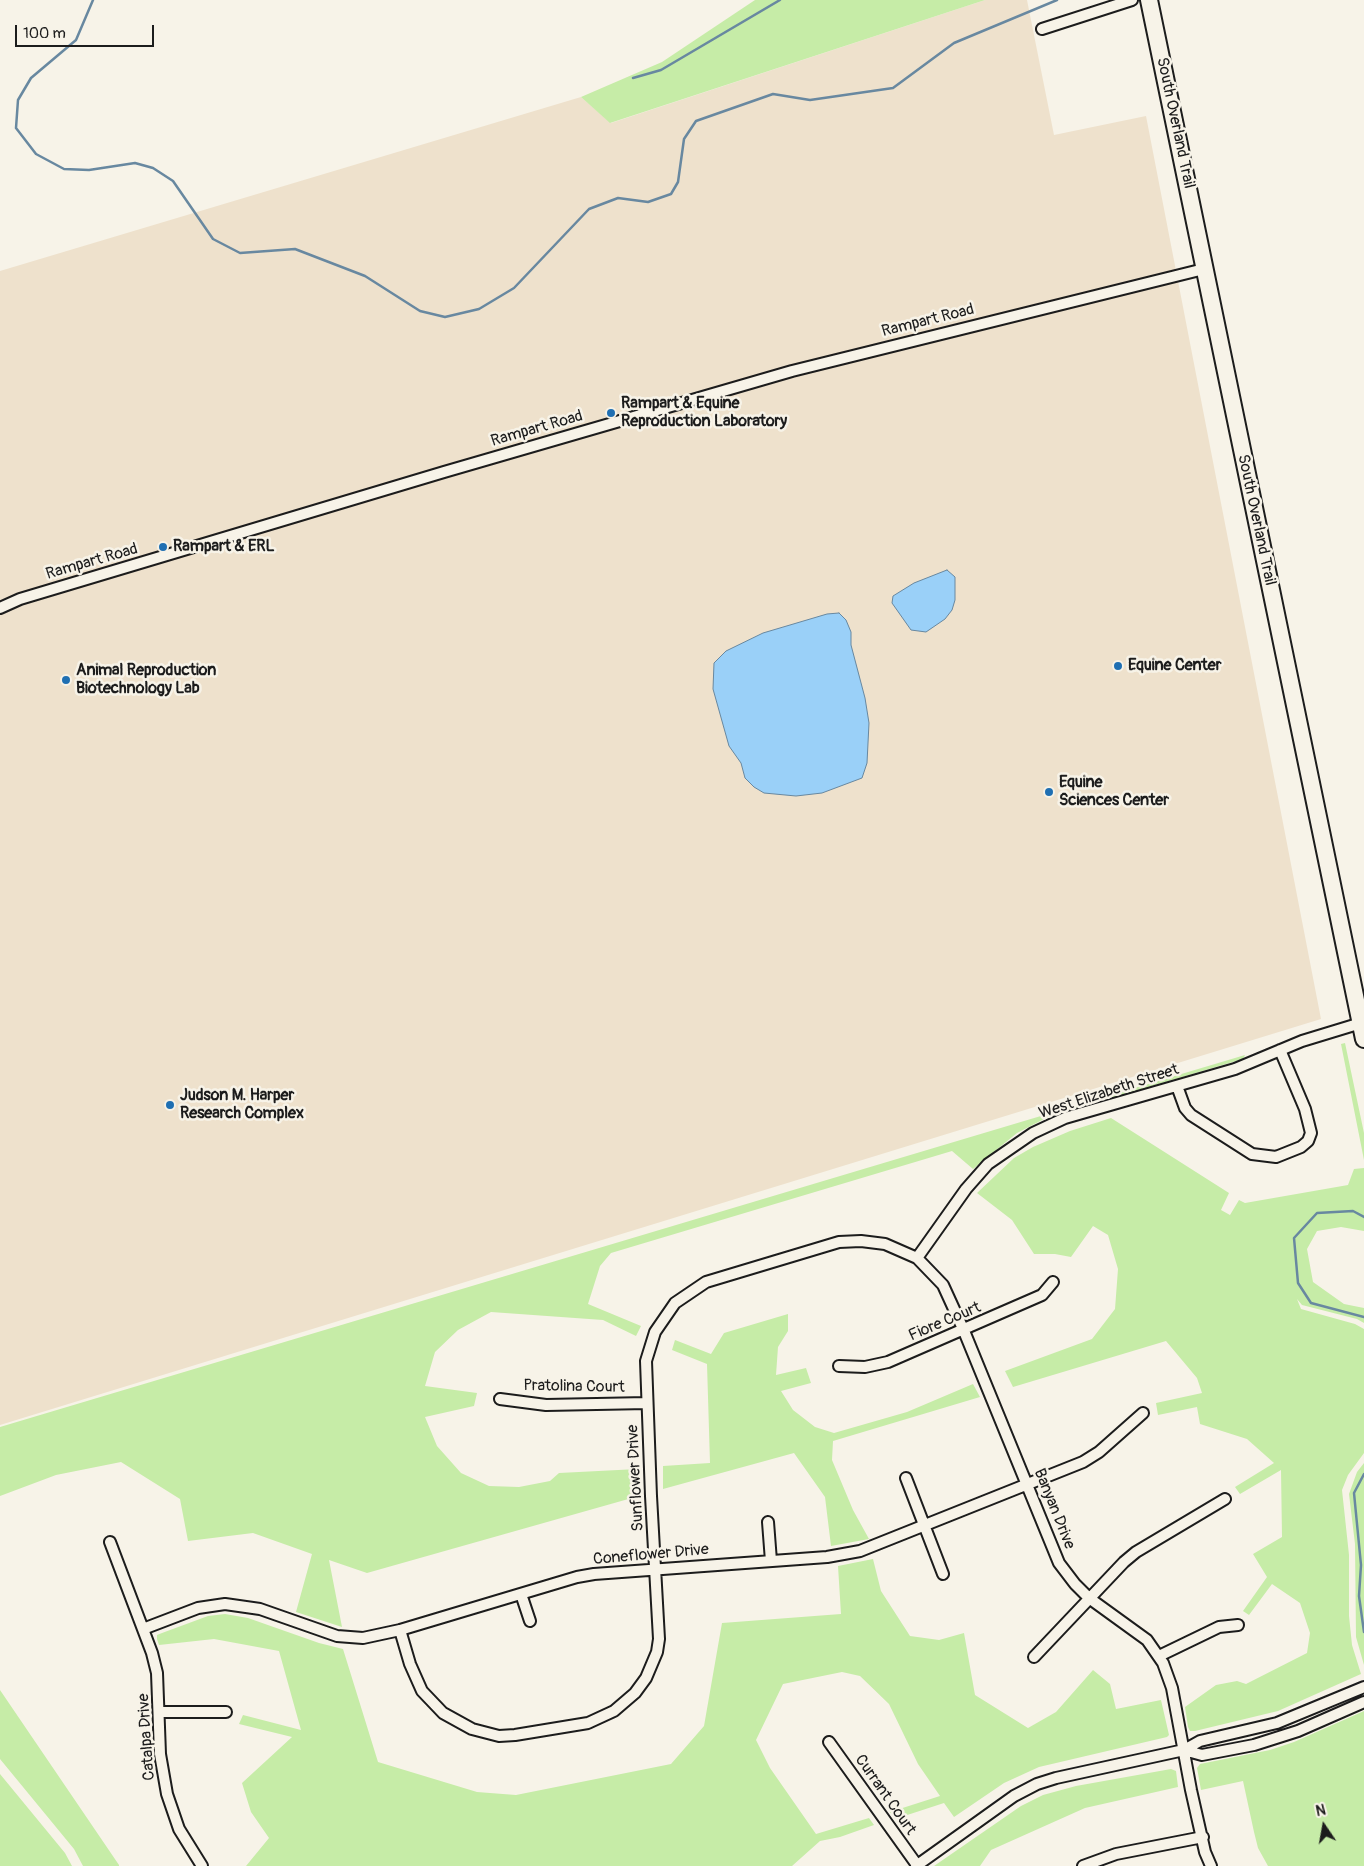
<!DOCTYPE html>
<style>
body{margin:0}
#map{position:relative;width:1364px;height:1866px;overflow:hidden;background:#f7f3e8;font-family:Pangolin,sans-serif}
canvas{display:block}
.north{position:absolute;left:1299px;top:1801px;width:50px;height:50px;-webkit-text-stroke:4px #f7f3e8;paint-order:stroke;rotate:348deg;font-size:14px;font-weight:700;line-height:20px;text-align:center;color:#1c1c1c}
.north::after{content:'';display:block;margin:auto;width:18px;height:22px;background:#1c1c1c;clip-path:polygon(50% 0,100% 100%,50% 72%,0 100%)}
.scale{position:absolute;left:15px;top:25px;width:139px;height:22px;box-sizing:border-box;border:2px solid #1c1c1c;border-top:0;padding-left:6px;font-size:15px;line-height:18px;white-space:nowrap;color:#1c1c1c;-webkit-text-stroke:4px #f7f3e8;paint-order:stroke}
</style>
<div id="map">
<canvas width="1364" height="1866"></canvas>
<div class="north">N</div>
<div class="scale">100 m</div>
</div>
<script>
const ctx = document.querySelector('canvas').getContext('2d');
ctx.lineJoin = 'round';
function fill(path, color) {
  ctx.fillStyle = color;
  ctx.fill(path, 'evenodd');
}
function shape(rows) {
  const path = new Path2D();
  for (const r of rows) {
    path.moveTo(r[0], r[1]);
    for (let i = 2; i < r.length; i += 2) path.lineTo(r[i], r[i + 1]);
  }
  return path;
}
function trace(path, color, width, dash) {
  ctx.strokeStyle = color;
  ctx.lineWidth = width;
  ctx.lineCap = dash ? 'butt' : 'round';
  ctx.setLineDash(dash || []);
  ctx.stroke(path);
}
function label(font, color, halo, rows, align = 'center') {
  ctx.font = font + ' Pangolin,sans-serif';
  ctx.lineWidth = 5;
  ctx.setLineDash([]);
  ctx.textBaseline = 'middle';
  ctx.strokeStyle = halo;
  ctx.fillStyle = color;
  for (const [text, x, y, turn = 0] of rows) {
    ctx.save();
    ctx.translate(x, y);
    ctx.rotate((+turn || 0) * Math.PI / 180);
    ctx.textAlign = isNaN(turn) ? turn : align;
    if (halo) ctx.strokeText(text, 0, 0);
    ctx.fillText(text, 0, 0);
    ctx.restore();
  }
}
fill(shape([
 [985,0,1027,0,1054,135,1146,116,1321,1019,0,1425,0,271,581,97,611,123]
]), '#eee1cc');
fill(shape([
 [755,0,985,0,610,123,581,97,662,62],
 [1345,1043,1364,1133,1364,1160,1341,1044],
 [1245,1055,1243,1059,1050,1116,1017,1133,973,1169,952,1151,611,1253,600,1266,588,1304,641,1326,636,1336,603,1320,491,1312,458,1330,435,1352,425,1386,477,1393,474,1406,425,1417,437,1446,461,1473,489,1486,519,1487,550,1481,559,1473,638,1469,639,1496,367,1573,329,1560,342,1627,296,1612,312,1554,253,1533,188,1541,180,1499,121,1462,56,1475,0,1496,0,1427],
 [1111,1118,1229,1193,1221,1210,1230,1215,1239,1200,1245,1203,1348,1185,1354,1169,1364,1168,1364,1231,1341,1227,1317,1231,1307,1249,1313,1282,1344,1304,1364,1308,1364,1323,1357,1319,1302,1305,1297,1299,1301,1309,1355,1324,1364,1329,1364,1453,1348,1475,1342,1490,1349,1555,1349,1616,1352,1645,1361,1674,1278,1711,1195,1731,1190,1731,1188,1727,1185,1707,1216,1685,1237,1681,1246,1684,1307,1653,1310,1633,1300,1603,1272,1584,1249,1615,1243,1611,1267,1577,1253,1554,1282,1537,1281,1470,1240,1494,1235,1487,1274,1463,1247,1439,1200,1424,1197,1407,1158,1415,1156,1403,1202,1393,1197,1378,1166,1341,1013,1387,1005,1371,1092,1339,1115,1309,1118,1269,1108,1235,1093,1226,1071,1257,1055,1254,1034,1254,1012,1220,977,1193,1014,1158,1033,1147,1070,1131],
 [788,1314,788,1331,778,1347,776,1375,806,1368,811,1383,781,1391,793,1410,815,1427,834,1433,907,1412,973,1384,980,1397,833,1441,832,1460,853,1510,869,1539,831,1546,825,1497,794,1453,663,1489,663,1466,710,1463,707,1364,672,1350,675,1340,711,1354,724,1333],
 [1364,1463,1364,1665,1356,1637,1355,1544,1349,1494,1357,1472],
 [873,1559,881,1591,910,1636,939,1640,964,1633,975,1695,1028,1728,1056,1712,1093,1670,1110,1684,1116,1709,1161,1700,1169,1735,1167,1737,1039,1767,1004,1783,954,1817,944,1803,895,1819,890,1812,940,1796,918,1764,889,1704,860,1676,842,1672,783,1684,756,1740,770,1768,816,1834,869,1818,874,1825,840,1837,820,1841,792,1866,246,1866,269,1838,251,1812,242,1783,292,1737,239,1724,243,1715,301,1730,279,1651,214,1639,159,1645,157,1639,157,1635,162,1633,208,1616,225,1614,248,1618,319,1643,343,1649,378,1762,477,1792,516,1795,671,1764,704,1726,722,1623,841,1614,838,1566],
 [0,1690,119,1865,119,1866,83,1866,74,1849,0,1759],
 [1364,1711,1364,1866,1268,1866,1258,1848,1254,1832,1243,1781,1201,1790,1197,1768,1200,1764,1270,1750,1294,1742],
 [1171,1769,1176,1771,1178,1787,1085,1808,991,1850,980,1866,934,1866,1021,1806,1043,1795,1076,1786],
 [0,1774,65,1853,72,1866,0,1866]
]), '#c6eca7');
const water = shape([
 [947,570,955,577,955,600,952,610,945,619,926,632,911,630,892,603,893,596,914,583,947,570],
 [839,613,846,620,851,632,851,645,865,698,869,723,867,763,862,778,822,793,796,796,764,793,754,787,745,778,741,763,729,746,713,689,714,663,726,651,763,633,827,614,839,613]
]);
fill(water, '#9ad0f8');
trace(water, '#6888a0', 1);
trace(shape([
 [93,0,76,40,31,78,18,100,16,128,36,154,64,169,89,170,135,163,153,168,173,181,213,239,240,253,295,249,365,276,420,311,445,317,479,309,514,288,589,209,618,198,648,202,671,194,678,182,684,139,696,121,773,94,810,100,893,88,954,43,1057,0],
 [633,78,661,70,780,0],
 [1364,1217,1353,1211,1317,1213,1294,1238,1298,1283,1311,1303,1364,1317],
 [1364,1474,1354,1493,1361,1565,1359,1596,1364,1632]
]), '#6888a0', 2.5);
const street = shape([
 [1042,29,1132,0],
 [0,608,20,599,444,472,792,371,1204,269],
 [1177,1086,1185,1108,1191,1115,1252,1154,1276,1157,1301,1147,1308,1141,1311,1133,1305,1109,1280,1050],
 [917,1258,943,1285,964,1331,1059,1563,1075,1584,1089,1598,1147,1640,1163,1663,1172,1688,1191,1790,1205,1852,1211,1866],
 [839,1366,865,1367,888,1362,1042,1295,1053,1282],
 [500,1399,546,1405,647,1403],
 [906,1478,943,1574],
 [768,1522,771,1561],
 [110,1542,152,1653,157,1673,160,1754,167,1794,179,1829,202,1866],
 [521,1594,530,1621],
 [143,1629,198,1608,225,1604,260,1609,337,1636,363,1638,400,1630,577,1577,594,1574,827,1557,860,1551,1083,1462,1099,1452,1143,1413],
 [400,1630,410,1664,422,1691,443,1713,472,1729,499,1736,515,1735,588,1723,614,1711,635,1693,646,1678,657,1652,659,1639,651,1496,646,1361,655,1332,675,1303,706,1282,839,1242,861,1241,885,1244,917,1258,966,1189,988,1164,1033,1133,1065,1118,1235,1069,1302,1041,1361,1023],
 [1159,1656,1219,1627,1238,1625],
 [1034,1657,1124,1562,1136,1552,1225,1499],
 [160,1712,226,1712],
 [829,1742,917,1865],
 [1184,1750,1202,1755,1254,1745,1298,1731,1364,1702],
 [916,1866,1014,1796,1037,1784,1056,1778,1184,1750,1200,1741,1277,1723,1364,1687],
 [1083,1866,1116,1854,1203,1837]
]);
const primary = shape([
 [1149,0,1364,1039]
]);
trace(street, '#1c1c1c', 14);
trace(primary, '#1c1c1c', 20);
trace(street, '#f7f3e8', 10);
trace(primary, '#f7f3e8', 16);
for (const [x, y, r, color] of [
 [611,413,5,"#1f6fb2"],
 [163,547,5,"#1f6fb2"],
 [1118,666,5,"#1f6fb2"],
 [66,680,5,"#1f6fb2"],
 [1049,792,5,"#1f6fb2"],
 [170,1105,5,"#1f6fb2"]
]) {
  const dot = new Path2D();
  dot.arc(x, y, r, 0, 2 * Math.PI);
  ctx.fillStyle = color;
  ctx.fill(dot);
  trace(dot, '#f7f3e8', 2);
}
label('16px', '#1c1c1c', '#f7f3e8', [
 ["South Overland Trail",1175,123,78],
 ["Rampart Road",928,321,-14],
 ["Rampart Road",537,429,-16],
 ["South Overland Trail",1256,520,78],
 ["Rampart Road",92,562,-16],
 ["West Elizabeth Street",1109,1092,-18],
 ["Fiore Court",945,1322,-23],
 ["Pratolina Court",574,1387,1],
 ["Sunflower Drive",636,1478,-93],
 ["Banyan Drive",1054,1509,68],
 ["Coneflower Drive",651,1555,-5],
 ["Catalpa Drive",147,1737,-94],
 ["Currant Court",885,1795,55]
]);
label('bold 16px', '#1c1c1c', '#f7f3e8', [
 ["Rampart & Equine",621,404],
 ["Reproduction Laboratory",621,422],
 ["Rampart & ERL",173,547],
 ["Equine Center",1128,666],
 ["Animal Reproduction",76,671],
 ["Biotechnology Lab",76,689],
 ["Equine",1059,783],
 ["Sciences Center",1059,801],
 ["Judson M. Harper",180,1096],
 ["Research Complex",180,1114]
], 'left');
</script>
